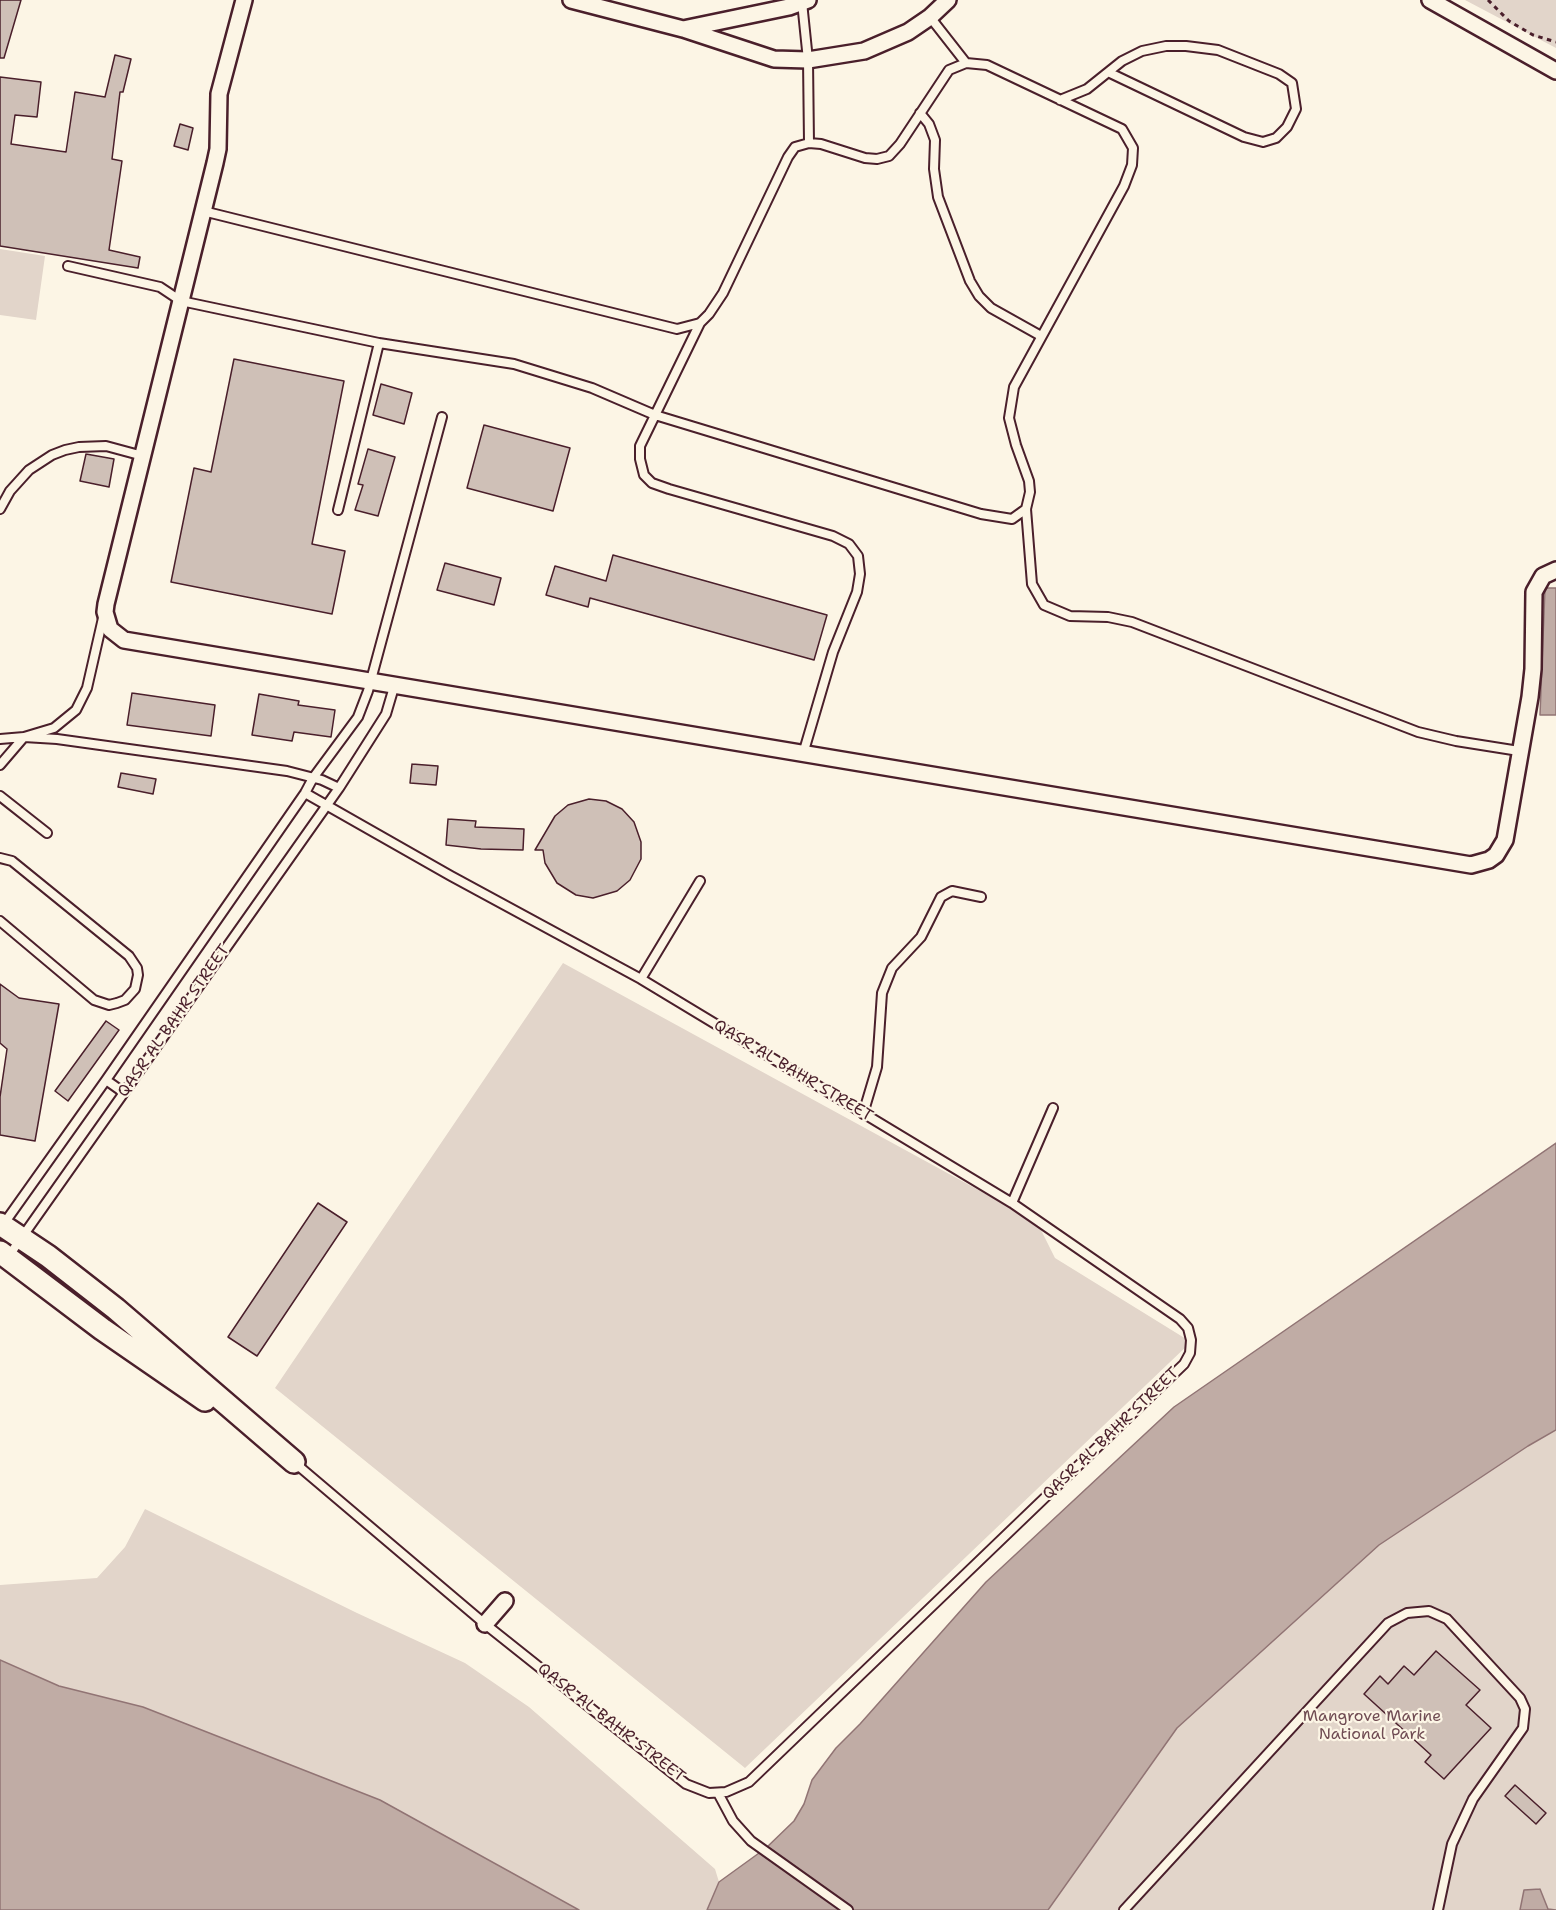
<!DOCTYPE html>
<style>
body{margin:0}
canvas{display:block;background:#fcf5e5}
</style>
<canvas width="1556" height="1910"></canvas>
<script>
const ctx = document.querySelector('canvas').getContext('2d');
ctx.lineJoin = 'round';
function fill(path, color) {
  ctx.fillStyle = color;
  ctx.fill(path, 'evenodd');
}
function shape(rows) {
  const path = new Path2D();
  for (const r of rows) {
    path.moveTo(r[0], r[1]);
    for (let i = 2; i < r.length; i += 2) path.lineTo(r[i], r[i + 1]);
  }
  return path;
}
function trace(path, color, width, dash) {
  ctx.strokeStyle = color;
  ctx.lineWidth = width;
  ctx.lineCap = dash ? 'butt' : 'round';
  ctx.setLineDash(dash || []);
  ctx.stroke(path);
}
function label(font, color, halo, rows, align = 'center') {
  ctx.font = font + ' "Shantell Sans",sans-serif';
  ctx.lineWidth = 4.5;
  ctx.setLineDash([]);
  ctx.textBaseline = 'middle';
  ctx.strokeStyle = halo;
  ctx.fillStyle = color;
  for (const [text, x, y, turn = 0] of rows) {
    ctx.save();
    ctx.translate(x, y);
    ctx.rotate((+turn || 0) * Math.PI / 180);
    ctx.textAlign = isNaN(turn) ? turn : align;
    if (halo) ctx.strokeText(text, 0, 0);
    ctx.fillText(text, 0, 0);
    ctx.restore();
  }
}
fill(shape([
 [1465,0,1556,0,1556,48],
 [0,249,45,256,36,320,0,315],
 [563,963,1037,1222,1055,1258,1191,1342,745,1768,275,1388],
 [1556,1375,1556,1910,954,1910],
 [145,1509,357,1613,465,1663,529,1707,715,1869,719,1882,707,1910,579,1910,380,1800,143,1707,59,1686,0,1660,0,1585,97,1578,125,1547]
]), '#e2d5ca');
const water = shape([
 [1545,588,1556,588,1556,715,1540,715,1545,588],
 [1556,1143,1556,1430,1528,1446,1379,1545,1177,1728,1048,1910,707,1910,719,1882,766,1848,794,1821,804,1804,812,1780,836,1748,860,1724,986,1582,1174,1407,1556,1143],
 [0,1660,59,1686,143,1707,380,1800,579,1910,0,1910,0,1660],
 [1540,1889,1548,1909,1556,1910,1520,1910,1524,1890,1540,1889]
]);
fill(water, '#c0aca5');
trace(water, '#917474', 1.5);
const building = shape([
 [0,0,21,0,4,58,0,58,0,0],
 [115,55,131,59,123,92,120,92,112,159,122,161,109,250,140,257,138,268,0,246,0,77,41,82,37,117,15,115,11,144,66,152,75,92,105,97,115,55],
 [180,124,193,128,188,150,174,146,180,124],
 [234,359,344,381,312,544,345,551,332,614,171,582,194,468,211,472,234,359],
 [381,384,412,393,404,424,373,415,381,384],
 [484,425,570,448,553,511,467,488,484,425],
 [368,449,395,457,378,516,355,510,363,485,358,484,368,449],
 [86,454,114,459,109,487,80,481,86,454],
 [613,555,827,615,814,660,590,598,588,607,546,595,555,566,606,581,613,555],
 [445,563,501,578,494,605,437,590,445,563],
 [132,693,215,705,211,736,127,725,132,693],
 [259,694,299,701,298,705,335,710,331,737,294,732,292,741,252,735,259,694],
 [412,764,438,766,436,785,410,783,412,764],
 [121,773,156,779,153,794,118,787,121,773],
 [589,799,606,801,622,809,634,822,641,842,641,859,630,880,617,891,593,898,576,895,557,883,545,863,543,850,535,850,555,816,568,805,589,799],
 [448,819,476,821,475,827,524,829,523,850,481,849,446,845,448,819],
 [0,984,19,998,59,1004,35,1141,0,1135,0,1097,7,1049,0,1043,0,984],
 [106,1021,119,1030,68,1101,55,1091,106,1021],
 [318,1203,347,1222,257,1356,228,1337,318,1203],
 [1436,1651,1480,1690,1466,1705,1491,1728,1444,1779,1425,1762,1431,1755,1364,1694,1380,1676,1388,1684,1404,1666,1414,1675,1436,1651],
 [1515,1785,1546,1813,1536,1824,1505,1796,1515,1785]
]);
fill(building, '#cfc0b7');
trace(building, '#4a1f2b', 1.5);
const lane = shape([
 [802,2,808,60,809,143],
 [930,17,966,63],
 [1060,100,1087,89,1122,61,1142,51,1166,46,1186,46,1218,50,1279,74,1292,83,1296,109,1287,127,1276,138,1263,142,1244,137,1110,73],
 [920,113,929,124,935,140,934,169,938,197,970,281,979,296,991,308,1041,336],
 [203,211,677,329,700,323,709,314,723,293,788,157,795,147,809,143,821,144,865,158,877,159,889,156,900,144,949,70,966,63,987,65,1122,129,1133,148,1132,165,1124,186,1014,387,1009,418,1016,445,1029,481,1030,492,1026,509,1032,584,1044,605,1070,616,1108,617,1132,622,1418,732,1456,741,1519,751],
 [68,266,160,287,181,301,379,343,514,364,592,388,655,415,981,514,1012,519,1026,509],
 [700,323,640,446,640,459,644,475,652,483,669,489,833,536,849,544,858,556,860,574,857,592,833,652,803,754],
 [0,509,10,491,29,470,52,455,65,450,79,447,106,446,143,456],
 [338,510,379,343],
 [0,739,24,737,57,739,287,771,322,780,339,788],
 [0,765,24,737,54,728,76,710,87,688,103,618],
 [0,796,47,833],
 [0,858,12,861,129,956,137,968,138,975,135,989,125,1000,117,1003,109,1005,94,1000,0,921],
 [641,979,700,881],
 [106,1080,123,1092],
 [863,1114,877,1067,882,993,892,968,921,937,941,897,952,891,981,897],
 [1012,1203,1053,1108],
 [3,1225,106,1080,305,793,313,778,358,717,368,691,442,417],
 [8,1257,339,788,386,714,394,687],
 [295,1463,485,1624,686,1784,709,1793,726,1792,749,1782,1184,1364,1190,1353,1191,1340,1188,1328,1180,1319,1012,1203,641,979,451,876,305,793],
 [718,1793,733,1821,751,1841,848,1910],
 [1124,1910,1388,1623,1407,1613,1429,1611,1447,1619,1520,1698,1525,1709,1523,1728,1473,1799,1452,1844,1438,1910]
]);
const street = shape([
 [244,0,219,94,218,149,215,163,106,604,105,612,110,629,124,640,1471,865,1489,860,1496,855,1505,840,1530,697,1533,669,1534,592,1543,576,1556,570],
 [571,0,683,29,774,59,808,60,864,51,908,32,930,17,948,0],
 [1430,0,1556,71],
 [683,29,789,7,808,0],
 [485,1624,505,1601]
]);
const secondary = shape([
 [0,1224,48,1256,116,1309,294,1462],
 [0,1252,102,1329,205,1400]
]);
trace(lane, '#4a1f2b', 12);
trace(street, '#4a1f2b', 20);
trace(secondary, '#4a1f2b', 26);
trace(shape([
 [1488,0,1509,21,1533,35,1556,42]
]), '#4a1f2b', 3, [4.5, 4.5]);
trace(lane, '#fcf5e5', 8);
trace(street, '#fcf5e5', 15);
trace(secondary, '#fcf5e5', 21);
label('16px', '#4a1f2b', '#fcf5e5', [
 ["QASR AL BAHR STREET",174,1021,-55],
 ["QASR AL BAHR STREET",793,1071,31],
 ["QASR AL BAHR STREET",1111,1434,-44],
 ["QASR AL BAHR STREET",611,1723,38]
]);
label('16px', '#704c53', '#fcf5e5', [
 ["Mangrove Marine",1372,1717],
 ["National Park",1372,1735]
]);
</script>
